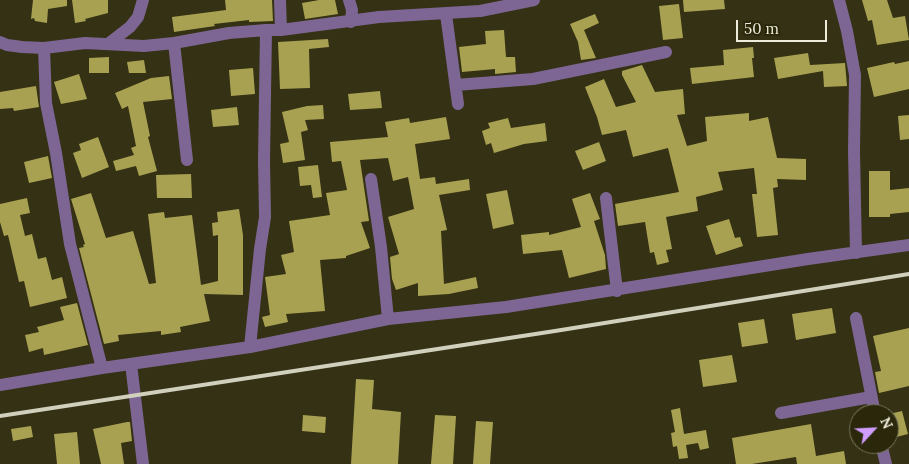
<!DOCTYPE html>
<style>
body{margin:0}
#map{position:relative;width:909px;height:464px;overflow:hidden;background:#343114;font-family:Lora,serif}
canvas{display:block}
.north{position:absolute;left:849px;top:404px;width:50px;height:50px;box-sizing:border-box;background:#2a270a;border:1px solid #78765e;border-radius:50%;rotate:65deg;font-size:14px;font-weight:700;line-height:20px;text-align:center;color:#edecdb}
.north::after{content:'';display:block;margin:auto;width:18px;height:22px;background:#d09dff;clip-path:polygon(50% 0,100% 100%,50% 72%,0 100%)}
.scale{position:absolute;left:736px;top:20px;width:91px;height:22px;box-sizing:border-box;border:2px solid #edecdb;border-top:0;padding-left:6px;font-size:15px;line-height:18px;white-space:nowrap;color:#edecdb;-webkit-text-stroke:4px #2a270a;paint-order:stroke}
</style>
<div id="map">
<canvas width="909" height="464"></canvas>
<div class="north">N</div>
<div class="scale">50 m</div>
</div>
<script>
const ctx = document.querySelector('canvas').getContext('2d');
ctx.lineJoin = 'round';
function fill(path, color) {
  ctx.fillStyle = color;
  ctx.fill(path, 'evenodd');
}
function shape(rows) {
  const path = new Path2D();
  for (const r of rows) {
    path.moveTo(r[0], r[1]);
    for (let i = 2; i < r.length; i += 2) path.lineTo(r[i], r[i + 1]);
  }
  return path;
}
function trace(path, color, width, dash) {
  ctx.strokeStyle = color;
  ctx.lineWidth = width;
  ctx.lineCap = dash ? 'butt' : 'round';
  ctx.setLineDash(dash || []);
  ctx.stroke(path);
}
fill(shape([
 [33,0,67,0,67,6,48,9,47,23,35,21,34,18,31,19],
 [72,0,108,0,108,13,85,19,86,21,75,23],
 [225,0,272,0,273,21,249,22,249,20,214,24,215,26,174,32,172,17,226,10],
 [319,0,335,0,338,14,305,19,302,3],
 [683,0,724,0,725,9,684,12],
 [862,0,887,0,893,18,905,16,909,40,877,45,872,20,868,21],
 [679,4,683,38,663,40,659,6],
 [595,14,599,23,584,30,596,58,581,60,578,42,570,24],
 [504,30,506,57,515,57,516,72,495,74,495,69,462,72,459,47,486,44,485,31],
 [328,39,329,47,309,49,310,88,280,89,278,42],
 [753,47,754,58,752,58,754,77,692,84,690,68,724,65,723,50],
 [808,53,810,65,845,63,847,86,824,87,823,71,778,79,774,58],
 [109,57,109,73,89,73,89,58],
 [144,60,146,73,129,73,127,62],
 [909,61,909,89,874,97,867,68,894,62,895,64],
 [642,65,655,92,683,89,685,114,677,115,687,146,707,141,705,117,749,113,749,121,768,117,777,158,806,159,806,180,777,179,778,187,773,188,778,235,757,237,752,194,757,194,754,168,718,172,723,190,696,197,698,211,666,217,672,249,666,250,669,262,657,265,654,252,650,253,645,222,618,226,615,204,679,192,668,148,633,157,626,130,602,135,597,117,585,87,604,79,616,107,636,102,622,75,622,71],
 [253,68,255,94,231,96,229,70],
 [79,74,87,99,61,104,54,82],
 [169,76,172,99,143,102,150,136,148,137,157,171,139,176,136,166,116,171,113,161,134,155,131,148,136,146,128,106,122,109,115,93,151,78],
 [36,86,39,107,14,111,13,108,0,109,0,92],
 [380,91,382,108,350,110,348,94],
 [323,105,324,119,305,120,308,130,301,132,305,160,283,163,280,144,289,142,282,112,307,106],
 [237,107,239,125,213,127,211,110],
 [909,115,909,139,900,140,898,116],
 [446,117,450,139,415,144,420,179,435,177,436,184,469,179,470,190,439,195,447,230,441,231,444,284,476,277,478,288,449,294,418,296,418,283,396,290,392,279,390,257,399,254,388,217,414,209,408,177,393,181,388,158,360,160,369,221,361,222,370,248,346,256,346,258,320,260,325,311,286,314,288,322,265,327,262,317,270,315,265,277,286,274,281,255,294,252,289,221,330,215,326,193,347,190,341,161,332,162,330,142,388,137,385,122,409,118,410,123],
 [508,118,511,128,545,123,547,141,524,144,494,153,491,143,486,145,482,131,490,128,488,123],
 [98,137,109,167,82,178,73,153,81,150,79,144],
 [599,142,606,161,583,170,575,151],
 [48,156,52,178,29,183,24,162],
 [318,165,322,197,313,198,311,185,300,186,298,167],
 [869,171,890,171,890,190,909,188,909,212,890,214,890,217,869,217],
 [191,174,192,198,157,198,156,175],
 [507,190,514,224,493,229,486,194],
 [91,193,106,238,133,231,149,284,156,283,148,214,164,212,165,218,192,215,201,285,218,281,218,235,213,236,212,223,218,222,217,212,239,209,243,235,243,295,204,294,210,321,180,327,181,332,161,335,161,331,118,335,119,341,104,344,79,248,84,247,83,245,85,244,71,199],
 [590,193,600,219,594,221,605,255,606,269,569,278,562,250,523,254,521,235,549,232,549,235,581,227,572,199],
 [27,198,30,213,20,215,25,236,32,234,38,259,46,257,52,280,62,277,67,298,30,307,24,281,19,282,8,235,4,236,0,222,0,204],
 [729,219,735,238,740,237,743,246,716,255,706,226],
 [77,303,88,345,44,355,43,348,29,352,25,335,39,332,37,327,64,320,60,307],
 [832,308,836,333,796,340,792,314],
 [764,319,768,343,742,347,738,323],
 [909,328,909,386,879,393,875,372,881,371,873,336],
 [732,355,737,382,703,387,699,360],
 [356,379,374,380,372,409,401,412,398,464,351,464],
 [680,408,684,434,706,430,709,448,700,450,698,443,686,445,688,458,679,459,677,446,673,447,671,433,675,432,671,410],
 [902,411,908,434,889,439,889,414],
 [303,415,326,417,325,433,302,431],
 [435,415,456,416,453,464,431,464],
 [476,421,493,422,490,464,473,464],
 [127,422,130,422,132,441,121,443,124,464,101,464,93,429],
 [811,424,816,456,844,451,846,464,797,464,796,457,752,464,736,464,732,438],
 [31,426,33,437,13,441,11,429],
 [77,432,80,464,57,464,54,434]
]), '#a9a152');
trace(shape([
 [280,0,281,30],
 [349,0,352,10,351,22],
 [839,0,847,31,855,75,854,151,856,253],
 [446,14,458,104],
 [0,42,7,45,22,47,44,48,85,43,144,46,174,43,229,33,266,30,281,30,379,17,480,11,534,0],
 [174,43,187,160],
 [108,44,130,27,138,17,143,0],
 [44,48,46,103,56,153,70,244,102,368],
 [456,85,533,79,666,52],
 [371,179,381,247,388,319],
 [606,198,617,291],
 [856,318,875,414],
 [250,347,260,249,265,217,264,161,266,30],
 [131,364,143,464],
 [0,385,102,368,250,347,388,319,506,307,808,259,909,245],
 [781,413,871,397],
 [881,444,886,464]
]), '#7d6693', 12);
trace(shape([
 [0,416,555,331,909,274]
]), '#d1d0bd', 4);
</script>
